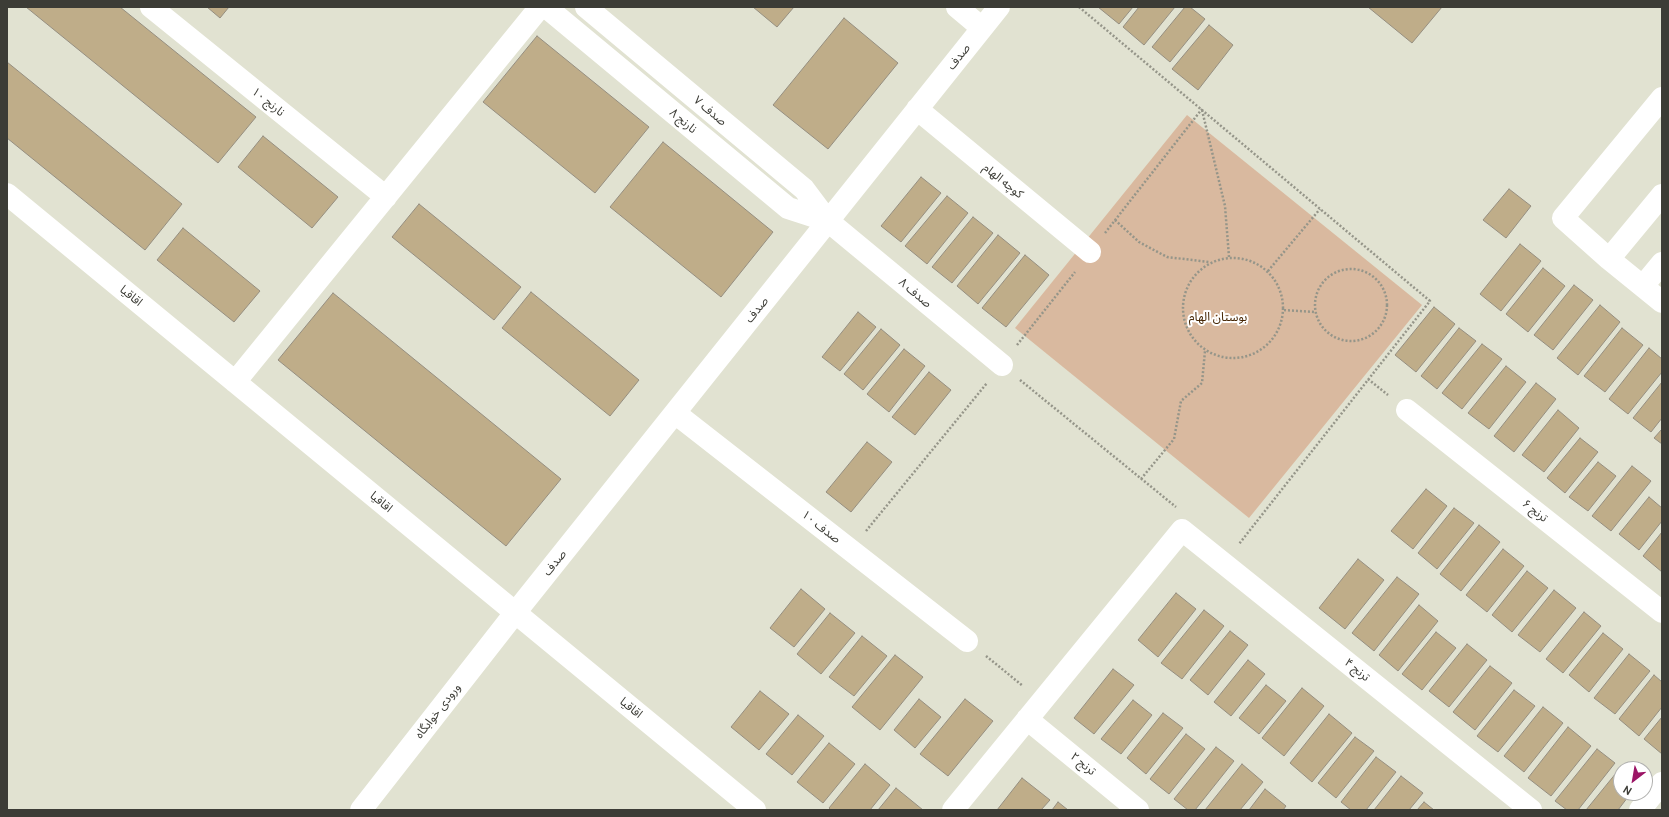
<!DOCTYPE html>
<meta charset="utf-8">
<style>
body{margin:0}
#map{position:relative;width:1669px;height:817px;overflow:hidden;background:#e1e2d1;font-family:Cabin,sans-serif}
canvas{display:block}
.frame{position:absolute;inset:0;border:8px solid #3c3c36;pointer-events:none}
.north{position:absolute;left:1613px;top:761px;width:40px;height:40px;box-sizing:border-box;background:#fff;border:1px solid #b1b1af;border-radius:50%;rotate:211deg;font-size:11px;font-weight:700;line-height:16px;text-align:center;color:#3c3c36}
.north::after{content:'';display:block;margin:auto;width:14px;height:18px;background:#9c1566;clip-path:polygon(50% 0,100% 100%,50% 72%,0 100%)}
</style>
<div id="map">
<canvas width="1669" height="817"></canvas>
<div class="frame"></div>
<div class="north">N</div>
</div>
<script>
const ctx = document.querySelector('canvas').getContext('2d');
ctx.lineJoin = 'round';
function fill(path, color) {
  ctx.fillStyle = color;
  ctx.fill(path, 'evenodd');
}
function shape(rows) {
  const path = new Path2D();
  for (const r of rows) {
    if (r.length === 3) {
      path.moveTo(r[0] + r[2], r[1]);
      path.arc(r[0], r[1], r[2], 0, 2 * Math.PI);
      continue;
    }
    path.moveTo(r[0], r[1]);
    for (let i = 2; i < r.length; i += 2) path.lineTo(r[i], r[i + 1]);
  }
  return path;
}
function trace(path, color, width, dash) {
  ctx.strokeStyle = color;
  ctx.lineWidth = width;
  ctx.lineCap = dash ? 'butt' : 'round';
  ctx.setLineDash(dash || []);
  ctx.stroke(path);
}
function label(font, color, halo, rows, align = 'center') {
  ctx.font = font + ' Cabin,"Noto Sans Arabic",sans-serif';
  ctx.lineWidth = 4;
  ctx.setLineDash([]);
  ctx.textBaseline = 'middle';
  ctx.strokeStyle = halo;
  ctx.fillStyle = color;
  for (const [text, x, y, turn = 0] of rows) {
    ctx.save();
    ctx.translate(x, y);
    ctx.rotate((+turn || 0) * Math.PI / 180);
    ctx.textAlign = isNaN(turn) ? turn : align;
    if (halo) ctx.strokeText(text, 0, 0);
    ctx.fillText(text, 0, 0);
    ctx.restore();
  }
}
fill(shape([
 [1187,115,1422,305,1249,518,1015,328]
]), '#d9b99f');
const building = shape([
 [26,7,120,7,256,117,218,163,26,7],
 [207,7,229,7,220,18,207,7],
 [753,7,794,7,777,27,753,7],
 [1098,7,1133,7,1119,24,1098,7],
 [1139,7,1175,7,1144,45,1123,27,1139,7],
 [1185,7,1190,7,1205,19,1170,62,1152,47,1185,7],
 [1368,7,1442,7,1412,43,1368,7],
 [844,18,898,63,828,149,773,105,844,18],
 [1209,25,1233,45,1198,90,1172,69,1209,25],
 [537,36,649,127,595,193,483,102,537,36],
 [7,62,182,204,145,250,7,138,7,62],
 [263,136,338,197,312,228,238,167,263,136],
 [663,142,773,232,721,297,610,207,663,142],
 [921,177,941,193,901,242,881,226,921,177],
 [1509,189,1531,206,1506,238,1483,220,1509,189],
 [947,196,968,213,927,264,905,246,947,196],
 [419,204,521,287,494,320,392,237,419,204],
 [973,217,993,233,952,283,932,267,973,217],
 [183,228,260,291,234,322,157,260,183,228],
 [998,235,1020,253,978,304,957,286,998,235],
 [1520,244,1541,261,1501,311,1480,294,1520,244],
 [1025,255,1049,275,1006,327,982,308,1025,255],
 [1543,268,1565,286,1528,332,1506,314,1543,268],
 [1574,285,1593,300,1553,350,1534,335,1574,285],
 [531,292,639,380,610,416,502,328,531,292],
 [333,293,561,479,506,546,278,360,333,293],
 [1600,305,1620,322,1578,375,1557,358,1600,305],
 [1434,307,1455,324,1416,372,1395,355,1434,307],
 [858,312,876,327,840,371,822,357,858,312],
 [1459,328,1476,341,1437,389,1421,376,1459,328],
 [1622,328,1643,345,1605,392,1584,376,1622,328],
 [881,329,900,345,863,390,844,374,881,329],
 [1482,344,1502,359,1462,409,1442,393,1482,344],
 [1649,348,1662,359,1662,372,1628,414,1609,399,1649,348],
 [904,349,925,366,889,412,867,394,904,349],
 [1506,366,1526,382,1489,429,1468,413,1506,366],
 [929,372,951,390,915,435,892,417,929,372],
 [1662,382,1662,418,1651,432,1633,418,1662,382],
 [1536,383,1556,399,1514,452,1494,436,1536,383],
 [1558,410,1579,428,1544,472,1522,455,1558,410],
 [1662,429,1662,444,1654,438,1662,429],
 [1580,438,1598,452,1565,493,1547,478,1580,438],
 [867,442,892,462,851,512,826,492,867,442],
 [1598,462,1616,476,1588,511,1569,497,1598,462],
 [1632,466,1651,481,1611,531,1592,516,1632,466],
 [1426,489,1447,506,1413,549,1391,531,1426,489],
 [1649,497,1662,508,1662,521,1639,550,1619,534,1649,497],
 [1454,508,1474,523,1437,569,1418,553,1454,508],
 [1479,525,1500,542,1461,591,1440,574,1479,525],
 [1662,532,1662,572,1643,556,1662,532],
 [1503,549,1524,566,1487,612,1466,595,1503,549],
 [1358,559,1384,580,1345,629,1319,608,1358,559],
 [1527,571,1548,588,1512,632,1492,615,1527,571],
 [1397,577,1419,594,1374,651,1352,633,1397,577],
 [801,589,825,609,794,647,770,628,801,589],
 [1554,590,1576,608,1540,652,1518,635,1554,590],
 [1176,593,1196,609,1158,657,1138,640,1176,593],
 [1419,605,1438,621,1398,671,1379,655,1419,605],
 [1204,610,1224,626,1182,679,1161,663,1204,610],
 [1584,612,1601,626,1563,673,1546,659,1584,612],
 [830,613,855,633,821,674,797,654,830,613],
 [1230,631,1248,645,1208,695,1190,680,1230,631],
 [1436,632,1456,648,1422,690,1402,674,1436,632],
 [1603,633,1623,649,1589,692,1569,675,1603,633],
 [862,636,887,656,854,696,829,677,862,636],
 [1467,644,1487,660,1449,707,1429,691,1467,644],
 [1629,654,1650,671,1615,714,1594,698,1629,654],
 [895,655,923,677,880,730,852,707,895,655],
 [1248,660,1265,674,1231,716,1214,702,1248,660],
 [1490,666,1512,683,1475,730,1453,712,1490,666],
 [1113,669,1134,685,1094,734,1074,718,1113,669],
 [1654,675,1662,682,1662,707,1639,736,1619,719,1654,675],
 [1266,685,1286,701,1259,734,1239,718,1266,685],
 [1302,688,1324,706,1284,756,1262,738,1302,688],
 [1514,690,1535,706,1498,752,1477,736,1514,690],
 [760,691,789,714,759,750,731,727,760,691],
 [919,699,941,717,915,748,894,730,919,699],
 [965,699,993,721,948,776,920,754,965,699],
 [1133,700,1152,715,1121,754,1101,739,1133,700],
 [1543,707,1563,723,1524,772,1504,756,1543,707],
 [1163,713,1183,728,1146,774,1127,758,1163,713],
 [1329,714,1352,733,1312,782,1290,763,1329,714],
 [798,715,824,736,792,775,766,754,798,715],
 [1662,717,1662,754,1644,739,1662,717],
 [1568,727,1591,746,1551,796,1528,778,1568,727],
 [1186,734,1205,749,1169,794,1150,779,1186,734],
 [1355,737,1374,751,1336,798,1318,783,1355,737],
 [829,743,855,764,823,803,797,782,829,743],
 [1216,747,1234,761,1195,810,1188,810,1174,799,1216,747],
 [1597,749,1615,763,1578,810,1567,810,1555,801,1597,749],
 [1376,757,1396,772,1366,810,1351,810,1341,802,1376,757],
 [865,764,890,785,870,810,831,810,829,808,865,764],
 [1242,764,1263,782,1240,810,1205,810,1242,764],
 [1621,767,1623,769,1621,769,1621,793,1631,793,1618,810,1586,810,1621,767],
 [1401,776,1423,793,1409,810,1374,810,1401,776],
 [1022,778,1050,800,1041,810,997,810,1022,778],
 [896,788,923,810,878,810,896,788],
 [1265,789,1286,806,1283,810,1249,810,1265,789],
 [1058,802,1068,810,1052,810,1058,802],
 [1424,802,1434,810,1417,810,1424,802]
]);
fill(building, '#bfad89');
trace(building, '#958e80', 1);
trace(shape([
 [1079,7,1430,301,1239,544],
 [1202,110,1225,206,1229,257],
 [1115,220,1139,242,1167,257,1209,262],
 [1105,233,1202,109],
 [1233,308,50],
 [1351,305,36],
 [1268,271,1320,209],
 [1284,310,1314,312],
 [1017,345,1075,272],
 [1368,379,1388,395],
 [1020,380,1176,507],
 [1141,479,1174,439,1181,401,1202,383,1205,351],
 [866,531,987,383],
 [986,656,1023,686]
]), '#959589', 2.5, [2, 2]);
trace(shape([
 [151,7,386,197],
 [546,7,788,208,828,221],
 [586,7,804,189,828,221,1002,365],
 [957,7,982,28],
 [1662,98,1563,218,1609,259,1662,302],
 [917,109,1090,252],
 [7,194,755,810],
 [1609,259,1662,195],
 [1643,286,1662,263],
 [235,382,540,7],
 [1407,410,1662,612],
 [675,413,967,641],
 [1027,719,1138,810],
 [361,810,515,613,999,7],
 [953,810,1182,530,1531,810],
 [1640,810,1662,783]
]), '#fff', 22);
label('12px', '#3c3c36', '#fff', [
 ["صدف",959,57,-52],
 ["نارنج ۱۰",268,102,39],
 ["صدف ۷",710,111,40],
 ["نارنج ۸",683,121,40],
 ["کوچه الهام",1003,181,39],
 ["صدف ۸",915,293,40],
 ["اقاقیا",131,296,39],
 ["صدف",757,310,-51],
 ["اقاقیا",381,502,40],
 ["ترنج ۶",1535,511,38],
 ["صدف ۱۰",821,527,38],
 ["صدف",555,563,-51],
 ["ترنج ۴",1357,670,39],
 ["اقاقیا",631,708,39],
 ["ورودی خوابگاه",438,711,-52],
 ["ترنج ۲",1083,764,39]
]);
label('12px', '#432301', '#fff', [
 ["بوستان الهام",1218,317]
]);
</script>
